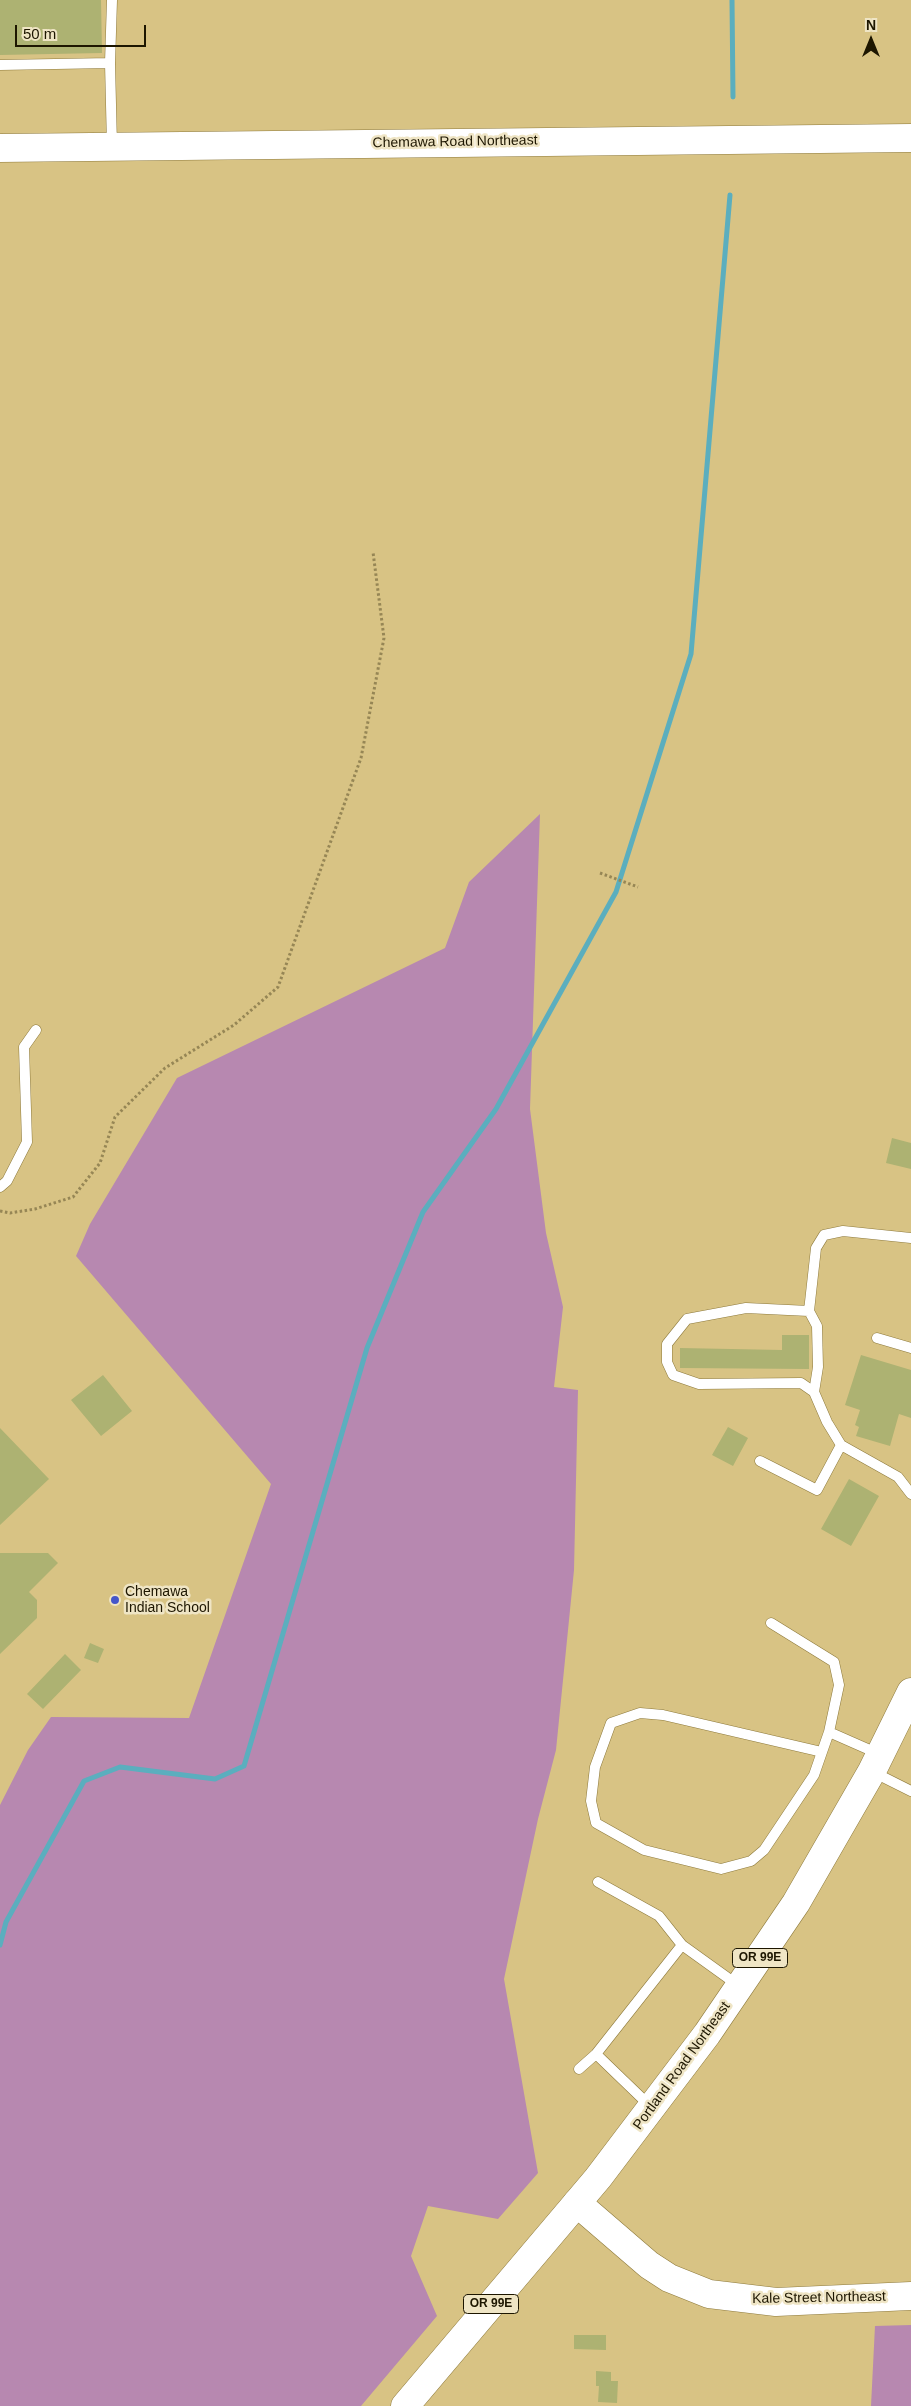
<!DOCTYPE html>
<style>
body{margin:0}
#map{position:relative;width:911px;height:2406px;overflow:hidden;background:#d8c384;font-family:Helvetica,sans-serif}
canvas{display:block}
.north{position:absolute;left:846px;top:15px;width:50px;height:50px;-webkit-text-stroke:4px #efe5c5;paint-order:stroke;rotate:0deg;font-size:14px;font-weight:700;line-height:20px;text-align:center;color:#1d1600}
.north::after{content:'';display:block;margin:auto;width:18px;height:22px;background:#1d1600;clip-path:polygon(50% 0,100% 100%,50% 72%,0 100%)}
.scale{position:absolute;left:15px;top:25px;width:131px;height:22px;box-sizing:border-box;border:2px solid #1d1600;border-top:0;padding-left:6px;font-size:15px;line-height:18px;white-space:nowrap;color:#1d1600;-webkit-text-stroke:4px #efe5c5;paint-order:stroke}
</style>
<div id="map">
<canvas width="911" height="2406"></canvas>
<div class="north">N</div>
<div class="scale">50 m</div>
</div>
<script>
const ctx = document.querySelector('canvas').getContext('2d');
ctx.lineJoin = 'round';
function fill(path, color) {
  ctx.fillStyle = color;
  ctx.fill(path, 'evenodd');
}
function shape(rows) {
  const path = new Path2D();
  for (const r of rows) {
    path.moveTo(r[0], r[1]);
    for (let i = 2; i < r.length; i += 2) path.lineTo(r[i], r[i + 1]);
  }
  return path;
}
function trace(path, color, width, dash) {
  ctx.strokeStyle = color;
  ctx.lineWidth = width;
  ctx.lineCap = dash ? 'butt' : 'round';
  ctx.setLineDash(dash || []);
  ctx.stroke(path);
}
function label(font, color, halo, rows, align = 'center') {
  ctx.font = font + ' Helvetica,sans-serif';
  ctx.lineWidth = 5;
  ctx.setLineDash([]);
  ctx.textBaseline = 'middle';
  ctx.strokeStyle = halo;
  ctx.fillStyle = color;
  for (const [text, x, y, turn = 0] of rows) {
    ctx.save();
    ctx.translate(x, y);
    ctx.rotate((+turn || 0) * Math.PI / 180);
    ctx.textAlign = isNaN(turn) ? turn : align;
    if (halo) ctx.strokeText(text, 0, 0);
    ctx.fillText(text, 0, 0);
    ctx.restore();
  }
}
fill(shape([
 [540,814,530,1109,546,1233,563,1307,554,1387,578,1390,574,1570,556,1750,538,1819,504,1979,538,2173,498,2219,428,2206,411,2256,437,2316,361,2406,0,2406,0,1805,28,1750,51,1717,189,1718,271,1484,76,1256,90,1224,177,1078,445,948,469,882],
 [911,2325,911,2406,871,2406,875,2326]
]), '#b788b0');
trace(shape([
 [732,0,733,97],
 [0,1945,6,1922,84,1781,120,1767,215,1779,244,1766,367,1348,423,1212,496,1109,616,892,691,654,730,195]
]), '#5baebe', 5);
fill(shape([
 [0,0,101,0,102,53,0,55],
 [892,1138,911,1143,911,1169,886,1163],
 [782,1335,809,1335,809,1369,680,1368,680,1348,782,1350],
 [861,1355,911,1370,911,1418,899,1414,890,1446,856,1436,859,1427,855,1425,860,1410,845,1405],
 [103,1375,132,1411,101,1436,71,1400],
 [728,1427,748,1438,733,1466,712,1455],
 [0,1428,49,1479,0,1525],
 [849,1479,879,1496,851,1546,821,1529],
 [0,1553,48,1553,58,1563,29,1592,37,1600,37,1618,0,1654],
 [90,1643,104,1649,98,1663,84,1658],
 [65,1654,81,1670,43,1709,27,1694],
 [574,2335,606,2335,606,2350,574,2349],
 [596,2371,611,2372,611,2381,618,2381,617,2403,598,2402,599,2386,596,2386]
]), '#adb272');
const lane = shape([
 [110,63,112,0],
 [0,65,110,63,112,146],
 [0,1187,7,1181,27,1142,24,1047,36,1030],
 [809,1311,746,1308,687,1319,667,1344,667,1362,673,1375,699,1384,801,1383,814,1392,827,1422,841,1445],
 [877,1338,911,1348],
 [814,1392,818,1367,817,1326,809,1311,816,1248,824,1235,843,1231,911,1238],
 [760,1461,817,1490,841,1445,898,1477,911,1494],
 [771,1623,834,1662,839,1685,829,1732],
 [822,1752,663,1715,640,1713,611,1723,595,1767,591,1801,596,1823,644,1850,721,1869,751,1861,764,1850,814,1775,822,1752,829,1732,879,1754],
 [873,1772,911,1791],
 [598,1882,659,1916,682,1945,739,1986],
 [596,2054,651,2107],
 [579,2069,596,2054,682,1945]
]);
const secondary = shape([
 [577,2203,649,2265,669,2278,709,2294,776,2302,911,2296]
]);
const primary = shape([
 [0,148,911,138],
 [405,2406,598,2178,707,2034,796,1903,872,1771,911,1692]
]);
trace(lane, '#8e7a3c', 11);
trace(secondary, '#8e7a3c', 29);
trace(primary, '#8e7a3c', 29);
trace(shape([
 [600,873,638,887],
 [0,1211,10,1213,35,1209,73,1197,100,1163,115,1117,165,1068,234,1025,278,987,361,758,384,638,373,552]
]), '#968655', 3, [2.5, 2.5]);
trace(lane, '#fff', 10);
trace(secondary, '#fff', 28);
trace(primary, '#fff', 28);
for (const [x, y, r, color] of [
 [115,1600,5,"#4556ca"]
]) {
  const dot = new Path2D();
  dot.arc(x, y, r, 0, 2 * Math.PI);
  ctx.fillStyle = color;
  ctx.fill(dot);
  trace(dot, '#efe5c5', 2);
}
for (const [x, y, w] of [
 [760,1958,55],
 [491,2304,55]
]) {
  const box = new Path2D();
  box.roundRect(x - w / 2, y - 9.5, w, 19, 4);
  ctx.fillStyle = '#efe5c5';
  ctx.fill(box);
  trace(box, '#1d1600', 1);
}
label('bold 12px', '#1d1600', null, [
 ["OR 99E",760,1958],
 ["OR 99E",491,2304]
]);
label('14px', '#1d1600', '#efe5c5', [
 ["Chemawa Road Northeast",455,142,-1],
 ["Portland Road Northeast",682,2066,-54],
 ["Kale Street Northeast",819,2298,-1]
]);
label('14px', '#1d1600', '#efe5c5', [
 ["Chemawa",125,1592],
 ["Indian School",125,1608]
], 'left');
</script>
